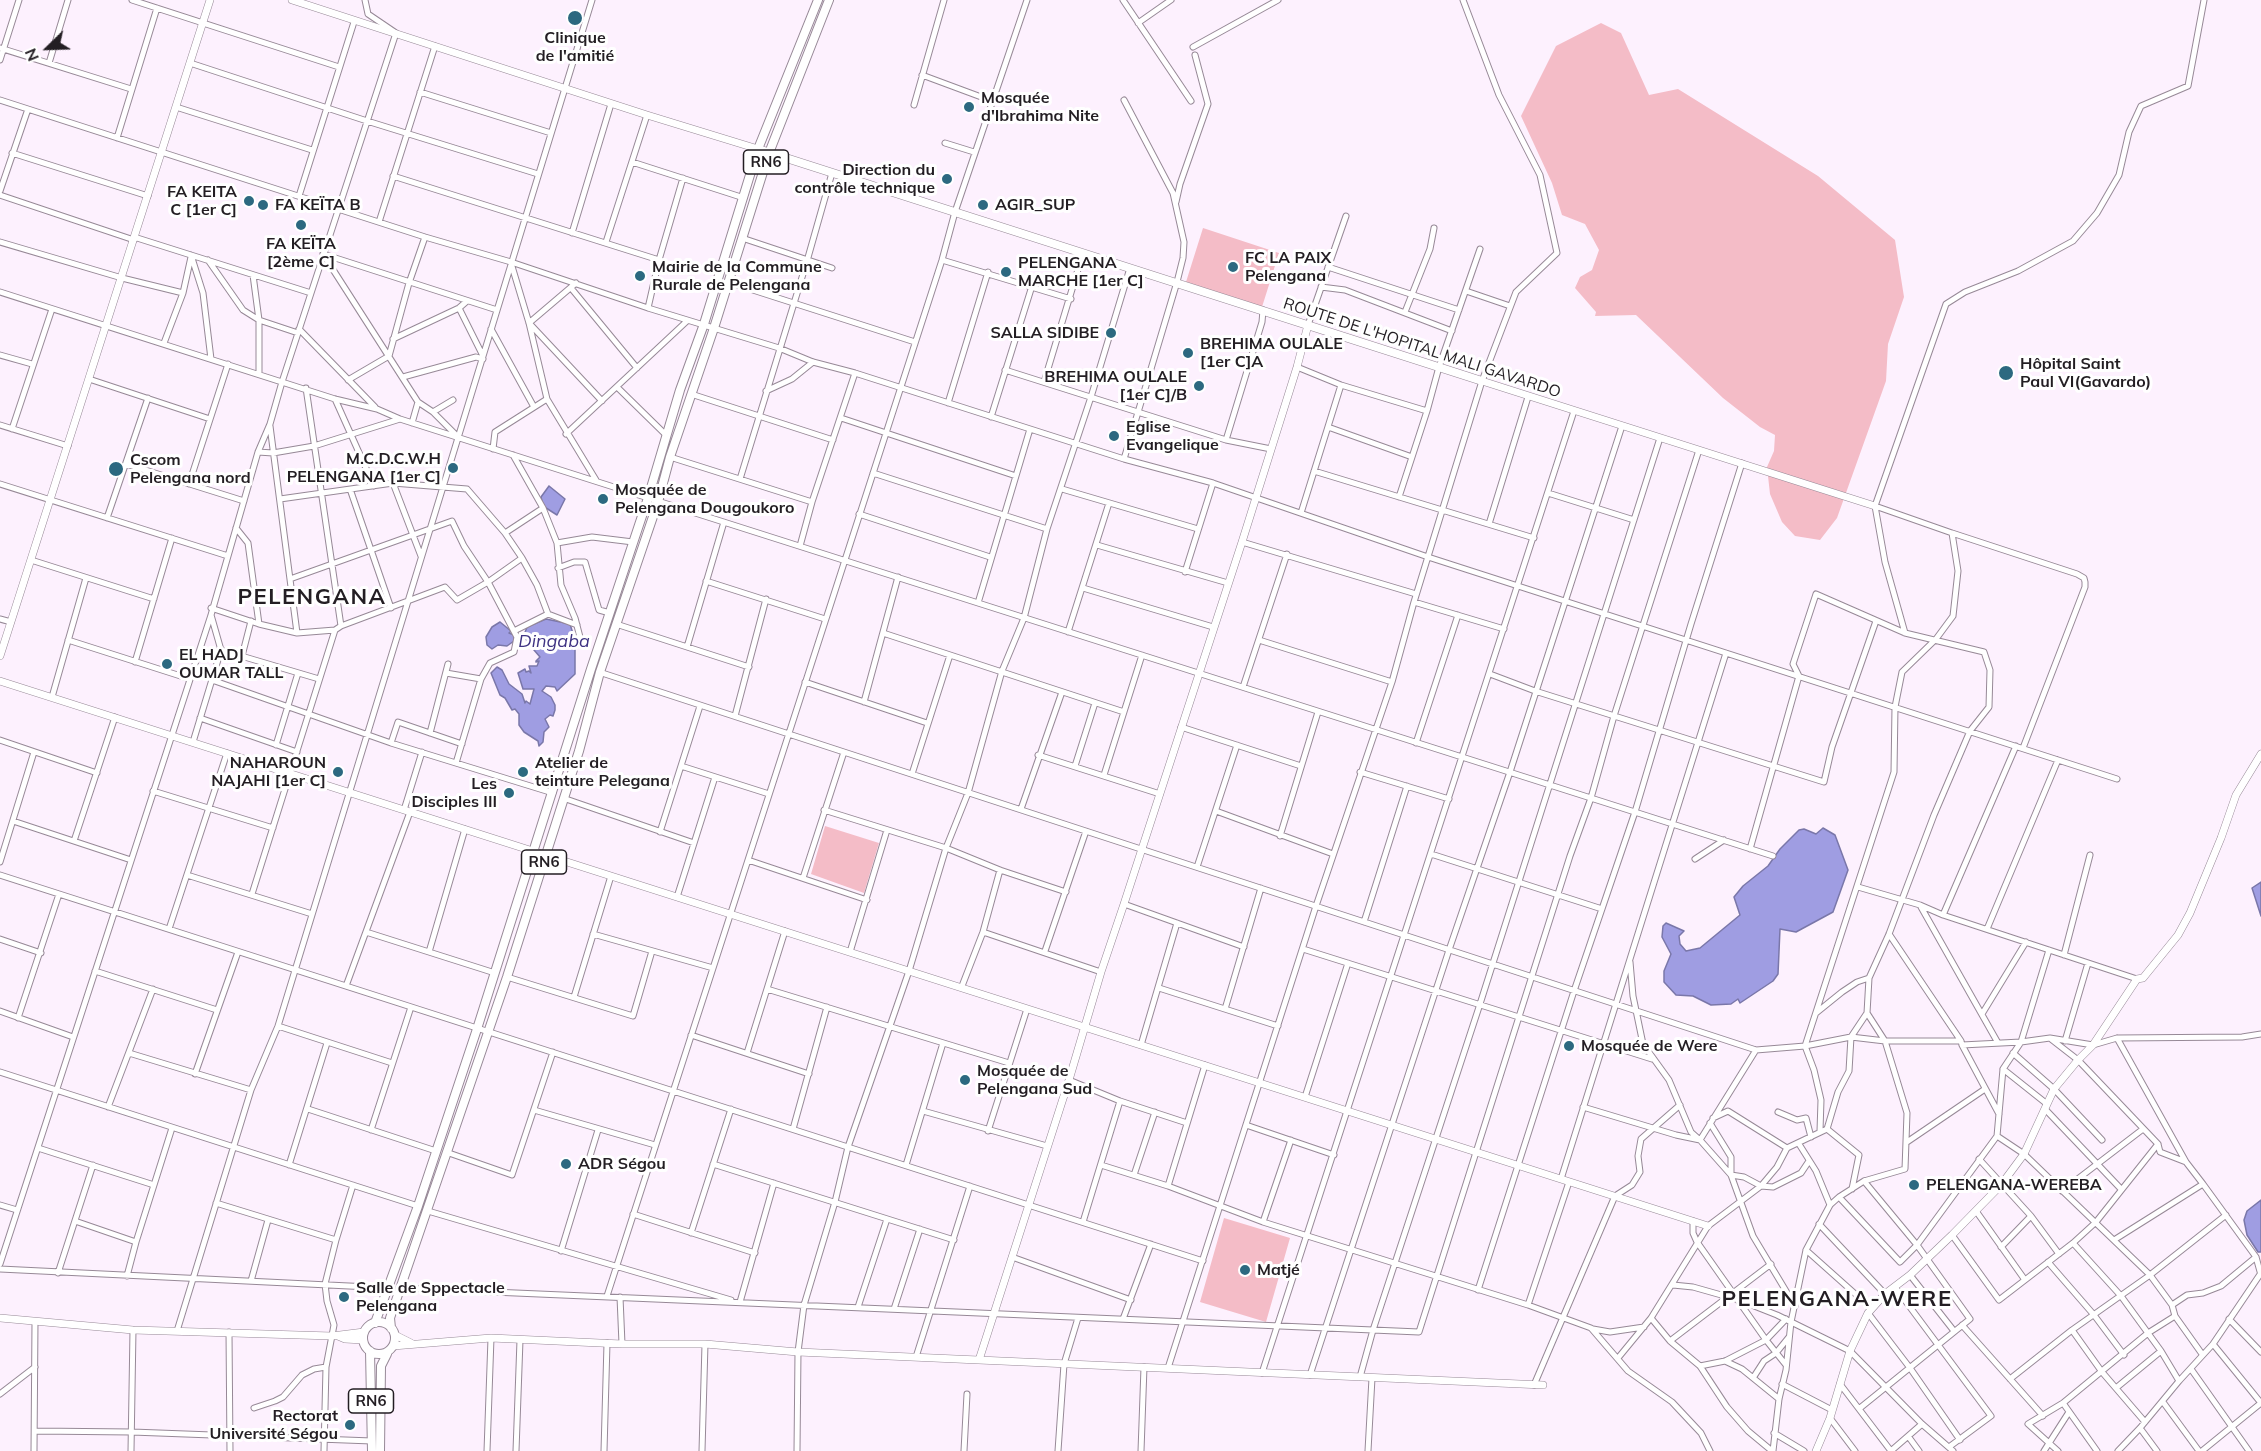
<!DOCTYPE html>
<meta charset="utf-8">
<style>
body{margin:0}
#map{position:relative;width:2261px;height:1451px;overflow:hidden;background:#fdf1fe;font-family:Mulish,sans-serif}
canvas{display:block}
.north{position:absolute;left:18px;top:18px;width:60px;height:60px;-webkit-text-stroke:4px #fff;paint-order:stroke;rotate:247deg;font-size:16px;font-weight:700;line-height:24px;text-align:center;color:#231e23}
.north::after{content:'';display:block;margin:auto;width:21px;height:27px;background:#231e23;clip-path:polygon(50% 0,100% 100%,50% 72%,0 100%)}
</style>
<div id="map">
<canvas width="2261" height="1451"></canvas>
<div class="north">N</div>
</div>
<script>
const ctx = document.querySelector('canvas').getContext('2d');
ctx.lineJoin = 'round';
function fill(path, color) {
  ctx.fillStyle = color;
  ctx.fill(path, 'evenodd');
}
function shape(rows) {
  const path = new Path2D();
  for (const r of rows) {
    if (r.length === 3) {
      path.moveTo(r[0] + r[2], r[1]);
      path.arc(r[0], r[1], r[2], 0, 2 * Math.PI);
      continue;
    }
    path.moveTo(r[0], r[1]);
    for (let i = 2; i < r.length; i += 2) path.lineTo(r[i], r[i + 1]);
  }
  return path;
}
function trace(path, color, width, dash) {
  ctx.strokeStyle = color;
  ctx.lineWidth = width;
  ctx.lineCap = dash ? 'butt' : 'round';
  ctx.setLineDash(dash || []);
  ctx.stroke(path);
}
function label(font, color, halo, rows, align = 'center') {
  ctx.font = font + ' Mulish,sans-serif';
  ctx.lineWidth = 6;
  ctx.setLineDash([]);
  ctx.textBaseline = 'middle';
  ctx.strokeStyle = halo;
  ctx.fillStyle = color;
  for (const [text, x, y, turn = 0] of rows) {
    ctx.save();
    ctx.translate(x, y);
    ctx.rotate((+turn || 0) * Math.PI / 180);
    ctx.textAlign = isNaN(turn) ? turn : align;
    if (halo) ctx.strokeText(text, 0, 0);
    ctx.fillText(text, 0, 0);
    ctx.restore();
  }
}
fill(shape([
 [1601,23,1621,33,1649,95,1678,89,1818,176,1895,240,1904,297,1888,344,1886,381,1837,518,1820,540,1795,536,1782,522,1770,494,1767,467,1774,451,1775,435,1760,427,1723,398,1636,315,1595,316,1596,312,1575,288,1580,277,1592,270,1599,250,1585,224,1562,215,1552,183,1521,116,1556,46],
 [1203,228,1279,253,1262,307,1186,282],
 [825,826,879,843,864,893,811,874],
 [1224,1218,1290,1238,1266,1322,1200,1302]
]), '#f4bcc7');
const water = shape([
 [549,486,565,499,557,515,543,506,541,497,549,486],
 [546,619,570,624,575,640,575,674,557,691,555,687,546,686,542,691,551,697,555,705,555,710,553,716,550,715,545,719,549,727,544,732,543,742,539,746,538,741,524,732,519,725,519,714,515,709,512,710,505,698,500,695,491,673,497,667,502,670,509,684,522,694,525,703,526,701,530,704,534,689,523,689,518,673,525,669,526,672,529,671,531,673,529,666,537,666,539,661,536,662,536,661,540,657,528,643,524,635,527,627,546,619],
 [500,622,511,631,509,633,514,635,514,641,507,646,498,645,492,649,487,645,486,637,492,627,500,622],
 [1823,828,1835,835,1848,870,1833,912,1796,932,1780,929,1778,974,1773,981,1740,1003,1738,999,1731,1004,1711,1005,1693,996,1676,995,1664,982,1664,971,1671,954,1662,937,1663,926,1666,923,1684,931,1679,936,1680,944,1686,951,1700,948,1740,915,1734,897,1743,886,1768,866,1780,849,1799,830,1804,829,1816,834,1823,828],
 [2261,882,2261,916,2252,888,2261,882],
 [2261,1200,2261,1252,2258,1252,2247,1235,2244,1220,2247,1211,2261,1200]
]);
fill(water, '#9f9de2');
trace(water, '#7a77a9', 1.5);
const minor = shape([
 [132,0,339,67],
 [1123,0,1191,101],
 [1138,23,1171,0],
 [1193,47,1278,0],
 [0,48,131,89],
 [0,60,19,0],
 [49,63,68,0],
 [190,63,367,121,538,174],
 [922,75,992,101],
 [420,92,551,133],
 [0,100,425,237,511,262,648,308,779,348,813,362,855,373,1124,459,1213,483,1428,557,2117,779],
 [1124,100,1173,193,1184,242,1183,258,1177,282,1124,459],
 [914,105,944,0],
 [176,107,312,150],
 [117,138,157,8],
 [945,143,974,152],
 [12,153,148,196],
 [632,162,744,198],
 [393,176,659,260],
 [0,191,28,109],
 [0,195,134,240],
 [299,196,354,22],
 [1176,202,1180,184,1208,104,1195,55],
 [379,222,435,46],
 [572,233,611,104],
 [134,237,311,293],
 [742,238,832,268],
 [0,242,122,278,183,293],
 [606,242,647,115],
 [323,254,418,402,433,412,456,435],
 [323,254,497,310],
 [191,255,203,293,211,359],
 [208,260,243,310,259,320,298,333],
 [942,260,1071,299],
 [511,263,529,323,547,399,596,480],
 [1328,267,1459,310],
 [253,275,259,320,259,374],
 [728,282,915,342],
 [576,283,529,323,602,401],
 [1321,287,1345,290,1452,331],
 [571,288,637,368],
 [1466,291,1510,306],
 [0,292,335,399,377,409,400,419,1773,856],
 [459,308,483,356],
 [648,308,659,260,683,178],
 [1405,312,1430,249,1434,228],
 [1308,325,1346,216],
 [299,329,375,407],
 [491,329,534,407],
 [393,339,459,308,467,301],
 [164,343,183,293,191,257],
 [0,355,32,364],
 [1297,367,1341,385,1427,411],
 [1005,370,1226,440,1271,449],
 [403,377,476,357,483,359],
 [89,379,210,419],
 [348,380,389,356,409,283,425,237],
 [1044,382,1083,253],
 [617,387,666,435],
 [306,388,341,626],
 [766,391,792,379,813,362],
 [691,394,833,440],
 [335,399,374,486],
 [948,403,988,272],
 [433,412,453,400],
 [991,417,1032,286],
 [841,418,1016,476],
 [412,423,418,402],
 [0,425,68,446],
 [270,426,297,633],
 [1328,427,1412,457],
 [12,429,52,309],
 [566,434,687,321],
 [1226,440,1262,322,1263,310],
 [493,449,495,432,547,399],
 [258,452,273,453,314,446,400,419],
 [513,455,543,508,557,543,561,585,575,618,581,641],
 [670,457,812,502],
 [126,464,244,501],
 [1314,471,1534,538],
 [873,473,1047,529],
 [740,479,807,261,832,173],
 [393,483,421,556],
 [0,484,228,556],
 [189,484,228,364],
 [350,489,391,608],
 [1062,489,1198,529],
 [1548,493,1634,520],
 [1399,497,1427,411,1439,367,1480,249],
 [280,499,393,483,467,489,505,533,522,558,537,585,548,614],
 [1301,513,1341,385],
 [859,514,990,557],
 [107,518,148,398],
 [1489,524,1528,397],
 [236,528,248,543,259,624],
 [505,533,543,508],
 [1952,533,2077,574,2084,578,2085,582,2085,587,2023,748],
 [1242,542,1416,594],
 [557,543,592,537,633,542],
 [1097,545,1228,583],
 [800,546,812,502,855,373],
 [31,560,154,599],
 [558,568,574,562,585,562,599,610,610,613],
 [1185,572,1213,483],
 [290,579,452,521,464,546,488,582,517,637,514,652,490,663,481,679,446,673],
 [706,581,825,619],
 [1083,588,1213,627],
 [1414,602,1504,629],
 [978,603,1030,429],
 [211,608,259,624,297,633,335,630,341,626,445,587,457,600,488,582,522,558],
 [0,619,11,622],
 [616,624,749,667],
 [514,631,548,614,577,625],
 [1068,632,1109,503],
 [883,633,1124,712],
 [1905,633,1885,562,1875,506,1946,304,1965,292,2018,271,2073,241,2097,213,2119,175,2129,132,2141,106,2188,86,2204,0],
 [68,640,190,679],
 [1259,640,1392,682],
 [687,647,724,522],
 [221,650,319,679],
 [242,656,251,621],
 [135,662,172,538],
 [599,672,1756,1050,1805,1046,1851,1037,1885,1041,1961,1041,1962,1045,2021,1042,2050,1038,2093,1045,2117,1038,2242,1037,2261,1034],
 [1490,674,1535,691,1824,782,1832,747,1876,621],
 [212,680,391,743,553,793],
 [805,682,927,723],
 [1243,687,1287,554],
 [52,697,86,578],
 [864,702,898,577],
 [735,716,766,599],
 [200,718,297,752],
 [1181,727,1301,766],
 [430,733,448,664],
 [0,740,97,773],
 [193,742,221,650,211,615],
 [391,743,398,722,462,744],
 [1416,743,1458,615],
 [276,745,298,673],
 [1038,755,1160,794],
 [456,763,481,679],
 [681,766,769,794],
 [1075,766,1095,703],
 [1360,772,1449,799],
 [912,774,950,655],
 [1104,775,1142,655],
 [153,791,273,828],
 [563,798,694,843],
 [1021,809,1062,692],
 [404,810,422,752],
 [824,810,946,848,1000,870,1066,892],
 [1216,811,1333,854],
 [13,821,131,860],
 [660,832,700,706],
 [1280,836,1318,712],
 [74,841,115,717],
 [1431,854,1602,909],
 [1695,859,1724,840],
 [748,860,867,900],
 [0,862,34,752],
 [1197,867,1237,745],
 [0,875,1203,1261],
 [187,875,312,914],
 [803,878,844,752],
 [1858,887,1920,905,1943,915,2137,979],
 [252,894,335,630],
 [677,897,715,777],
 [1124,904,1244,947],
 [1921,907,1998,1043],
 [1943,915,2016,746],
 [1364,922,1407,786],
 [169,929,227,753],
 [1987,929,2058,760],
 [366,932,495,973],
 [983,932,1101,972],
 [593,934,713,968],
 [1889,934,1961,1041],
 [0,939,41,953],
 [1303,949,1652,1059],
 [1045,951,1086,831],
 [429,952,465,829],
 [850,952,887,830],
 [2064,955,2090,855],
 [1630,962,1633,996,1643,1044,1669,1080,1691,1132,1700,1140,1756,1050],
 [95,971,217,1010],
 [507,977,633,1016,652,951],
 [346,986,410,812],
 [962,986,983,932,1000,870],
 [1159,988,1278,1026],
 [767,989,1009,1063],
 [574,997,611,876],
 [1225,1009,1261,888],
 [0,1011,73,1037],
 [1816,1013,1842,992,1857,982,1869,978],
 [1982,1014,2026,942],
 [18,1018,59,894],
 [278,1026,392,1063],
 [691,1035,809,1074],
 [2117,1038,2186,1162],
 [2051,1039,2078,1060,2158,1144],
 [2065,1041,2088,963],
 [1141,1045,1177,923],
 [1962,1045,1999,1114],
 [129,1053,251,1090],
 [747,1053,785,931],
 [2013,1053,2054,1089,2102,1140],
 [2003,1069,2047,1104],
 [0,1072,418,1206],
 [195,1074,238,952],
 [1069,1080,1120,1101,1187,1123],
 [1305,1097,1348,963],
 [108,1107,153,989],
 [1583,1107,1676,1135,1700,1140,1731,1175,1753,1236,1795,1306],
 [308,1109,436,1151],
 [2045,1109,2121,1189],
 [534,1110,655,1145],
 [923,1111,1047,1146],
 [1778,1112,1797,1120,1806,1118,1811,1137],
 [1713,1118,1728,1111,1787,1148],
 [1710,1123,1731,1157,1731,1175,1744,1177,1761,1186,1773,1187,1801,1173,1809,1161],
 [1246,1125,1334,1155],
 [793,1129,827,1007],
 [1827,1129,1859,1155,1852,1189],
 [371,1130,411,1007],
 [988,1131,1027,1009],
 [1820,1131,1821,1100,1814,1070,1805,1046,1894,772,1895,707,1902,672,1936,639,1953,616,1958,571,1952,533,1875,506],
 [1997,1136,2024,1154,2150,1275,2172,1305,2175,1316,2202,1354],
 [1907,1142,1985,1089],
 [1799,1144,1816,1171,1830,1205],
 [38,1148,154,1185],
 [446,1152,512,1175,553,1052],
 [1979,1159,2031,1216,2059,1254],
 [713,1164,954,1240],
 [289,1165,327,1043],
 [906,1165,943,1043],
 [1101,1165,1168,1186,1263,1222,1528,1305,1591,1328,1628,1371,1672,1402,1701,1433,1710,1451],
 [1134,1175,1155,1112],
 [1561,1179,1726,653],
 [1168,1186,1205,1065],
 [2062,1191,2143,1129],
 [1839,1197,1900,1262,1917,1245,1997,1136,2003,1069,2021,1042,2049,950],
 [216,1203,336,1240],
 [0,1205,17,1210],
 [428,1211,731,1300],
 [1976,1211,2025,1280],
 [633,1214,755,1253],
 [75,1221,136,1242],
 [1693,1221,1693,1233,1697,1242,1766,1340,1786,1365],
 [1083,1222,1120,1101],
 [1263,1222,1291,1140],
 [1819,1224,1885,1294],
 [691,1233,731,1109],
 [1952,1235,1999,1300,2073,1243,2096,1222,2158,1144,2160,1152,2186,1162,2203,1184,2256,1257,2261,1275],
 [2114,1240,2203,1184],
 [2073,1243,2121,1296,2161,1351,2179,1381],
 [2001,1247,2031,1216],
 [1806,1250,1871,1308],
 [561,1251,598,1130],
 [1012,1257,1131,1300],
 [2048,1262,2094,1315,2124,1355],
 [0,1264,211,615,258,452,270,424,282,382,396,33,368,14,365,0],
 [0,1269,390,1288],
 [58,1273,93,1165],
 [1910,1275,1954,1331],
 [127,1276,136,1242,172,1128],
 [251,1281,268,1220],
 [1673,1285,1693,1287,1739,1300,1777,1315,1850,1351,1922,1424,1953,1451],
 [1895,1287,1991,1416,1949,1447],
 [400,1288,1419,1332,1570,856,1591,798,1614,716,1699,450],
 [1478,1290,1574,991,1635,812,1691,624,1742,463],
 [607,1296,942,260,955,212,1027,0],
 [620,1297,622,1344],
 [740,1302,774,1183],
 [1528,1305,1569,1182],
 [2172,1305,2187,1295,2203,1293,2221,1286,2256,1257],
 [858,1307,887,1219],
 [894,1309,920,1229],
 [1868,1313,1910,1368,1960,1440],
 [1651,1318,1670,1341,1700,1366,1727,1407,1748,1431,1772,1451],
 [1123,1319,1151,1244],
 [2229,1319,2261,1352],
 [1962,1325,2043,1416],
 [1593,1329,1610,1332,1644,1327],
 [2072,1330,2102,1372,2145,1422],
 [177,1331,251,1090,278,1026,592,0],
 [229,1332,230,1451],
 [1670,1341,1771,1264],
 [2213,1344,2261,1403],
 [916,1357,970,1186],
 [1618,1358,1651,1318,1708,1226,1761,1186,1777,1167,1787,1148,1827,1129,1838,1092,1849,1071,1851,1037,1867,1013,1869,978,1889,934,1934,815,1970,731,1989,707,1990,670,1984,652,1905,633,1816,594,1793,664,1799,676,1750,849],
 [1725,1361,1742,1369,1779,1399],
 [1700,1366,1725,1361,1766,1340,1786,1319],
 [1168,1368,1316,906,1392,682,1414,602,1482,381,1516,292,1557,253,1540,175,1499,95,1463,0],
 [2191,1369,2249,1451],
 [1262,1373,1574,411],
 [1310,1375,1449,950,1510,772,1622,426],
 [1360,1377,1373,1330,1480,1004,1660,438],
 [1753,1378,1764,1361,1776,1353,1789,1337],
 [2010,1379,2072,1330,2150,1275,2226,1215],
 [1782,1384,1832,1410],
 [1840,1384,1891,1451],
 [1534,1385,1615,1196,1632,1185,1640,1172,1638,1156,1641,1139,1680,1105],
 [2116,1388,2161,1351],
 [0,1394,35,1367],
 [2163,1402,2199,1451],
 [2063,1403,2097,1451],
 [254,1408,275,1401,283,1397,302,1375,314,1369,326,1367],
 [1860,1408,1970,1319,1917,1245,1864,1181],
 [1830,1418,1855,1451],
 [2140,1428,2157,1451],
 [36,1431,132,1432,372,1441],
 [1774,1433,1804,1451],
 [1908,1436,1919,1451],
 [34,1451,35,1322],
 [131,1451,133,1330],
 [324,1451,326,1367,334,1325,327,1301,325,1284,336,1240,353,1185],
 [487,1451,491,1338],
 [516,1451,520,1340],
 [604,1451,607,1343],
 [702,1451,705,1344],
 [797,1451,798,1352,804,1305,835,1202,848,1147,909,971,946,848,968,793,1002,671,1024,618,1047,529,1091,397,1130,268],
 [964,1451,967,1394],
 [1058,1451,1064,1364,1078,1318],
 [1141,1451,1144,1367],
 [1368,1451,1372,1378],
 [1773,1451,1779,1399,1786,1370,1791,1322,1806,1250,1830,1205,1839,1197,1864,1181,1905,1169,1907,1113,1885,1041,1867,1013],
 [1891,1451,1922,1424],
 [2044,1451,2069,1412],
 [2058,1451,2028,1424,2063,1403,2148,1333,2175,1316],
 [2118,1451,2140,1428,2179,1381,2213,1344,2261,1273],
 [2202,1451,2261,1403]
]);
const tertiary = shape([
 [292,0,647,115,758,149],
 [1482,381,1875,506],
 [0,656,210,0],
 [0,681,1708,1226],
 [0,1318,133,1330,332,1336,364,1332],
 [395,1335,411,1343],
 [338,1336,345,1339,363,1340],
 [393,1346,491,1338,622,1344,705,1344,798,1352,1543,1385],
 [979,1360,1069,1080,1101,972,1124,904,1242,542,1297,367,1308,325],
 [1816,1451,1830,1418,1850,1351,1868,1313,1885,1294,1910,1275,1952,1235,2001,1185,2024,1154,2054,1089,2078,1060,2093,1045,2137,979,2143,978,2178,935,2190,913,2221,838,2236,795,2261,754]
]);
const secondary = shape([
 [758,149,1482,381]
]);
const trunk = shape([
 [379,1338,16],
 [375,1323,418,1206,477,1029,591,669,648,498,680,390,704,324,758,149,818,0],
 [391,1328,390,1318,507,977,579,751,600,672,658,502,670,457,714,328,769,153,829,0],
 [370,1351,372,1451],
 [380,1451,381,1366,387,1354]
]);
trace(minor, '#978997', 7);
trace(tertiary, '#978997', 8);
trace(secondary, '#978997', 9);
trace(trunk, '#978997', 10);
trace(minor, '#fff', 5);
trace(tertiary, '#fff', 7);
trace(secondary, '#fff', 8);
trace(trunk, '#fff', 8);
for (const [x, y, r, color] of [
 [575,18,8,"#2c6980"],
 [969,107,6,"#2c6980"],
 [947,179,6,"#2c6980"],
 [249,201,6,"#2c6980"],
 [263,205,6,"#2c6980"],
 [983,205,6,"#2c6980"],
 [301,225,6,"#2c6980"],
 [1233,267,6,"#2c6980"],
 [1006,272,6,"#2c6980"],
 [640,276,6,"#2c6980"],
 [1111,333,6,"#2c6980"],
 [1188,353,6,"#2c6980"],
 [2006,373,8,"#2c6980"],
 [1199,386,6,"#2c6980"],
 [1114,436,6,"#2c6980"],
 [453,468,6,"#2c6980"],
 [116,469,8,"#2c6980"],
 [603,499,6,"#2c6980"],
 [167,664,6,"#2c6980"],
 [338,772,6,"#2c6980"],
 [523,772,6,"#2c6980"],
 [509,793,6,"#2c6980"],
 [1569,1046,6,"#2c6980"],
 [965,1080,6,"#2c6980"],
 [566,1164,6,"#2c6980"],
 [1914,1185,6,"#2c6980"],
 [1245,1270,6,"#2c6980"],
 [344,1297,6,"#2c6980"],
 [350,1425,6,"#2c6980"]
]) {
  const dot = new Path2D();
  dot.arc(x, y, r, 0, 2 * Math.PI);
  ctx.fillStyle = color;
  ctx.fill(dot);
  trace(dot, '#fff', 2);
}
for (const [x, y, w] of [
 [766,162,45],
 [544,862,45],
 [371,1401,45]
]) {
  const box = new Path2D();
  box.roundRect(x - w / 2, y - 12, w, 24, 4.5);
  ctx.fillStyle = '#fff';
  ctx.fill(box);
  trace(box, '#231e23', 1.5);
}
label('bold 15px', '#231e23', null, [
 ["RN6",766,162],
 ["RN6",544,862],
 ["RN6",371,1401]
]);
label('bold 16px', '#231e23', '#fff', [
 ["Clinique",575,38,"center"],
 ["de l'amitié",575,56,"center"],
 ["Mosquée",981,98],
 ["d'Ibrahima Nite",981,116],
 ["Direction du",935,170,"right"],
 ["contrôle technique",935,188,"right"],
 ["FA KEITA",237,192,"right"],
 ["C [1er C]",237,210,"right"],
 ["FA KEÏTA B",275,205],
 ["AGIR_SUP",995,205],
 ["FA KEÏTA",301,244,"center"],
 ["[2ème C]",301,262,"center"],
 ["FC LA PAIX",1245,258],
 ["Pelengana",1245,276],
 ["PELENGANA",1018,263],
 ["MARCHE [1er C]",1018,281],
 ["Mairie de la Commune",652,267],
 ["Rurale de Pelengana",652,285],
 ["SALLA SIDIBE",1099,333,"right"],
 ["BREHIMA OULALE",1200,344],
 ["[1er C]A",1200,362],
 ["Hôpital Saint",2020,364],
 ["Paul VI(Gavardo)",2020,382],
 ["BREHIMA OULALE",1187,377,"right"],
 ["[1er C]/B",1187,395,"right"],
 ["Eglise",1126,427],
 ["Evangelique",1126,445],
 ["M.C.D.C.W.H",441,459,"right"],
 ["PELENGANA [1er C]",441,477,"right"],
 ["Cscom",130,460],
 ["Pelengana nord",130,478],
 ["Mosquée de",615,490],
 ["Pelengana Dougoukoro",615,508],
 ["EL HADJ",179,655],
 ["OUMAR TALL",179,673],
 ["NAHAROUN",326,763,"right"],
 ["NAJAHI [1er C]",326,781,"right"],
 ["Atelier de",535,763],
 ["teinture Pelegana",535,781],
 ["Les",497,784,"right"],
 ["Disciples III",497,802,"right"],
 ["Mosquée de Were",1581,1046],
 ["Mosquée de",977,1071],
 ["Pelengana Sud",977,1089],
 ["ADR Ségou",578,1164],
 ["PELENGANA-WEREBA",1926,1185],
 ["Matjé",1257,1270],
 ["Salle de Sppectacle",356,1288],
 ["Pelengana",356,1306],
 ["Rectorat",338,1416,"right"],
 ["Université Ségou",338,1434,"right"]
], 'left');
label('16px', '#231e23', '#fff', [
 ["ROUTE DE L'HOPITAL MALI GAVARDO",1422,348,18]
]);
label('italic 18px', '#3f3383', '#fff', [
 ["Dingaba",554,642]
]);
ctx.letterSpacing = '1.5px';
label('bold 22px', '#231e23', '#fff', [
 ["PELENGANA",312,597],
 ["PELENGANA-WERE",1837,1299]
]);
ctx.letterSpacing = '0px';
</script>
